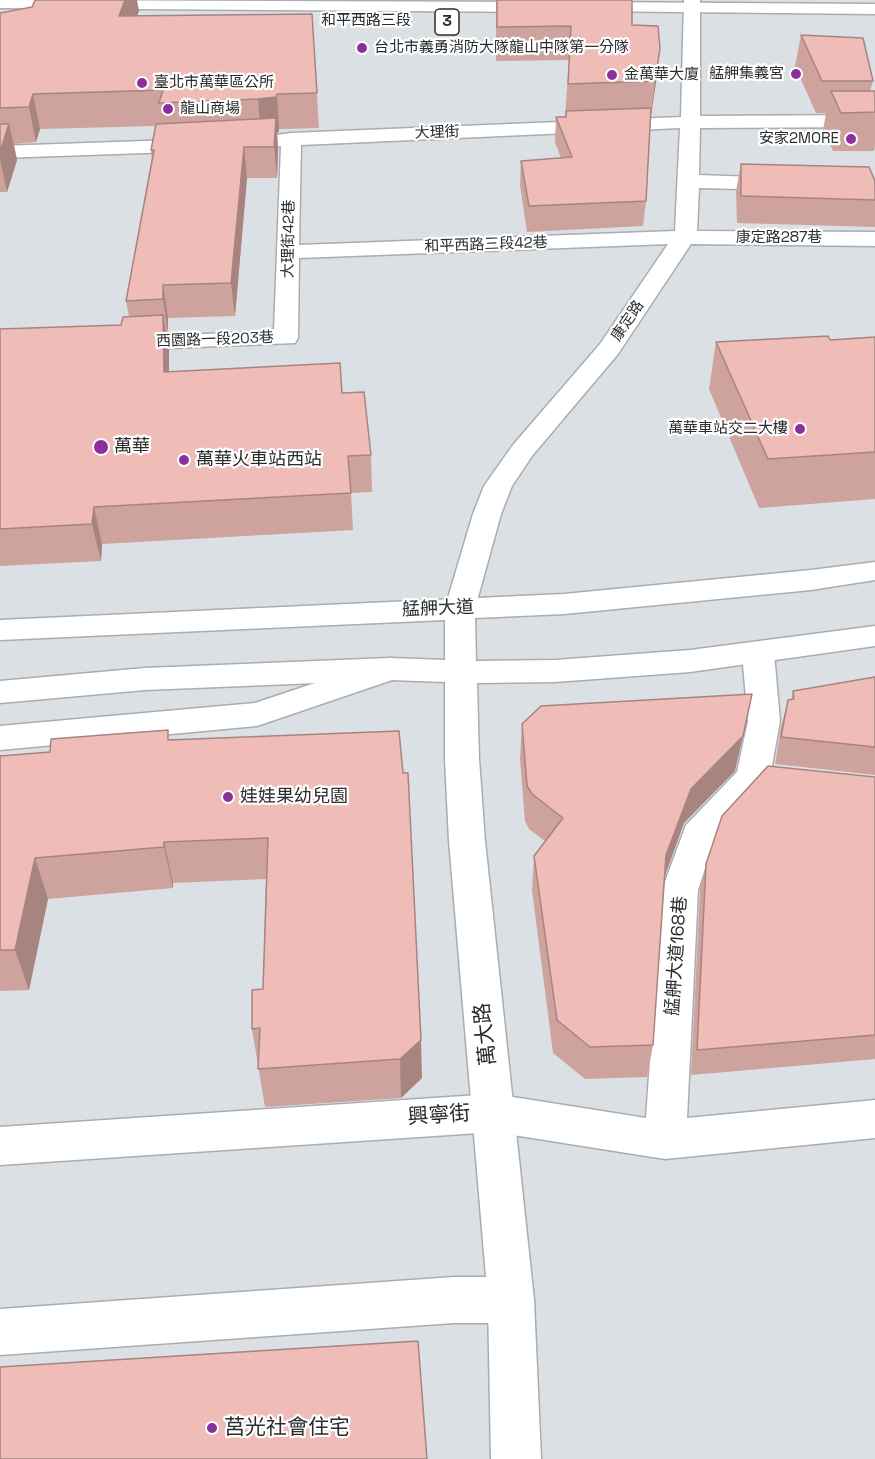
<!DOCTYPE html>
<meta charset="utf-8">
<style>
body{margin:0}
canvas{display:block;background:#dbe0e4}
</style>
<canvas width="875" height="1459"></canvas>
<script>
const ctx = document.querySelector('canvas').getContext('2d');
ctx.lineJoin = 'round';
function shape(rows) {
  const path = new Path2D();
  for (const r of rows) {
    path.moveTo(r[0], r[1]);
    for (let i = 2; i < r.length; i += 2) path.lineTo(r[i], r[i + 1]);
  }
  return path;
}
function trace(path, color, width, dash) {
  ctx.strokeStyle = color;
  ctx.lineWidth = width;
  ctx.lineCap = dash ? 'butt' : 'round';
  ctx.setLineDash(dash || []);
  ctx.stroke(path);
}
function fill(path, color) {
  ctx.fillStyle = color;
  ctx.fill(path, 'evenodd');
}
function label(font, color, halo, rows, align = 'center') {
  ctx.font = font + ' "Space Grotesk","Noto Sans TC",sans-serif';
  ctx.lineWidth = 4.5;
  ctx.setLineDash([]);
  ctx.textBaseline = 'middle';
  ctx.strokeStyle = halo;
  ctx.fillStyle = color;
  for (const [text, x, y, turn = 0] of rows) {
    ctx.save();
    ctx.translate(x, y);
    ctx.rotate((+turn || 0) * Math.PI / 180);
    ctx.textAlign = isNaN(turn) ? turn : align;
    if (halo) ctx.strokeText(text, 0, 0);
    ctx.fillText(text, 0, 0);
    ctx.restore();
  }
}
const minor = shape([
 [684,0,700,0,700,116,875,115,875,127,700,128,699,175,782,178,789,180,792,184,789,188,782,190,699,188,697,231,875,232,875,246,691,244,618,354,532,456,512,486,501,514,475,608,471,615,460,618,449,615,445,608,473,514,484,486,513,445,600,344,668,244,299,258,298,338,295,343,121,350,112,348,109,343,112,338,274,331,281,146,261,149,0,158,0,146,261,137,291,133,681,117,684,0],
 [680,128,675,231,299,245,301,145,680,128],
 [758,642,769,645,774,653,780,721,770,777,765,786,714,841,698,890,687,1118,875,1100,875,1138,665,1159,494,1132,0,1165,0,1127,494,1094,646,1118,662,890,686,825,737,772,748,721,742,653,747,645,758,642],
 [390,658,401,661,406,669,401,677,257,726,0,750,0,726,255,703,390,658],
 [454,1277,511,1277,527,1284,534,1300,527,1316,511,1323,454,1323,0,1355,0,1309,454,1277]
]);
const major = shape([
 [0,0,540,2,548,7,540,12,0,8,0,0],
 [589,2,875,4,875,14,583,11,581,7,589,2],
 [875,562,875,580,811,590,564,614,475,618,476,661,555,660,690,650,875,626,875,646,690,672,555,682,477,683,479,759,485,841,534,1300,541,1459,491,1459,488,1300,449,841,445,759,445,682,390,680,145,690,0,703,0,681,145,668,390,658,445,660,445,620,0,640,0,620,564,594,811,570,875,562]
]);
trace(minor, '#a9adb1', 3);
trace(major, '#a9adb1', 3);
fill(minor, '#fff');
fill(major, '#fff');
fill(shape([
 [496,0,632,0,632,25,660,48,656,82,651,116,646,201,643,226,527,232,520,185,521,161,561,158,555,142,556,117,565,117,569,60,496,61],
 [139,11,137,16,312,14,319,128,279,129,279,132,277,133,278,149,277,178,247,178,235,316,168,318,168,333,166,333,169,350,169,371,342,393,371,455,372,492,351,493,353,530,102,544,101,561,0,566,0,329,121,325,129,317,126,301,152,160,151,150,155,126,40,129,36,142,14,144,17,160,7,192,0,192,0,13],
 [801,35,873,81,870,91,875,91,875,146,874,151,833,151,823,130,826,113,816,113,795,66],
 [741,164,875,181,875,227,737,223,736,191],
 [875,337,875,499,759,508,709,389,716,342,830,340],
 [875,677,875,775,775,764,781,727,788,700,791,700,793,691],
 [522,724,735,771,684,823,665,876,653,1045,647,1077,585,1079,553,1053,532,890,534,856,545,841,529,829,525,821,520,759],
 [399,731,422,1078,401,1098,265,1107,252,1029,263,989,266,879,173,883,173,888,48,899,29,990,0,991,0,756,50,752,170,740],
 [875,777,875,1059,691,1075,700,890,706,864]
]), '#cea29d');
fill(shape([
 [125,0,137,0,139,11,124,50,119,16],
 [660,48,656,82,651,116,655,81],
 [33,94,40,129,36,142,29,107],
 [277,94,279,129,279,132,277,133,278,149,277,178,274,147,261,135,258,99],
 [9,124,17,160,7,192,0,159,0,152],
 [244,147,247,178,235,316,231,283],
 [163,285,168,318,168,333,163,299],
 [163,315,169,350,169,407,164,372],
 [94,507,102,544,101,561,92,524],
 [743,736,735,771,684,823,660,889,666,855,691,789],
 [164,842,173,883,173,888,164,847],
 [35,858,48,899,29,990,15,950],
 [421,1040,422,1078,401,1098,400,1059]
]), '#a78480');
const building = shape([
 [35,0,125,0,119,16,312,14,317,93,277,94,276,97,258,99,159,103,163,90,33,94,29,107,0,108,0,13,32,7,35,0],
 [497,0,632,0,632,25,658,26,660,48,655,81,568,84,571,26,497,27,497,0],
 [801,35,863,38,873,81,822,81,801,35],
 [831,91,875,91,875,112,841,113,831,91],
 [651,108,646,201,529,206,521,161,572,157,556,117,566,117,566,111,651,108],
 [276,118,274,147,244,147,231,283,163,285,163,299,126,301,154,150,151,150,156,124,276,118],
 [0,124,9,124,0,152,0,124],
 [741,164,869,167,875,181,875,200,741,196,741,164],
 [163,315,164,372,340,363,342,393,364,392,371,455,348,456,351,493,94,507,92,524,0,529,0,329,121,325,123,317,163,315],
 [828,336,830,340,875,337,875,452,768,459,716,342,828,336],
 [875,677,875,747,781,737,788,700,794,699,793,691,875,677],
 [752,694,743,736,691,789,666,855,653,1045,590,1047,557,1020,534,856,563,818,532,794,527,786,522,724,541,706,752,694],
 [168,730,168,740,399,731,403,773,408,773,421,1040,400,1059,258,1069,260,1028,252,1029,252,990,263,989,268,838,164,842,164,847,35,858,15,950,0,950,0,756,50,752,51,739,168,730],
 [768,766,875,777,875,1035,697,1050,706,864,722,816,768,766],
 [418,1341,427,1459,0,1459,0,1367,418,1341]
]);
fill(building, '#efbcb7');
trace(building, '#a78480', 1.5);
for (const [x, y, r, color] of [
 [362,48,6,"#89309c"],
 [796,74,6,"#89309c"],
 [612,75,6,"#89309c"],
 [142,83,6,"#89309c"],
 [168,109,6,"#89309c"],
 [851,139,6,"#89309c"],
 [800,429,6,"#89309c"],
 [101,447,8,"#89309c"],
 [184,460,6,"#89309c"],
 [228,797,6,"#89309c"],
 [212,1428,6,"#89309c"]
]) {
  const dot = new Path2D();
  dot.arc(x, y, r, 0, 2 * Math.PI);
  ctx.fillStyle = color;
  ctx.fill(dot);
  trace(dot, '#fff', 2);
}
label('15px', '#2a2c2d', '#fff', [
 ["和平西路三段",366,21],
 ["大理街",437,133,-2],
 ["康定路287巷",779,238],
 ["大理街42巷",289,239,-89],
 ["和平西路三段42巷",486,245,-2],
 ["康定路",628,321,-56],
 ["西園路一段203巷",215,340,-2]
]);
label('15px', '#2a2c2d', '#fff', [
 ["台北市義勇消防大隊龍山中隊第一分隊",374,48],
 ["艋舺集義宮",784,74,"right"],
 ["金萬華大廈",624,75],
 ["臺北市萬華區公所",154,83],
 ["龍山商場",180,109],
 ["安家2MORE",839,139,"right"],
 ["萬華車站交二大樓",788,429,"right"]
], 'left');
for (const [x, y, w] of [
 [447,22,24]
]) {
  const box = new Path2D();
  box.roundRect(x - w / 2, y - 13, w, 26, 4.5);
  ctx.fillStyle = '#fff';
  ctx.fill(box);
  trace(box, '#2a2c2d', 1.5);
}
label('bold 16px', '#2a2c2d', null, [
 ["3",447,22]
]);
label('18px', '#2a2c2d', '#fff', [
 ["萬華",114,447],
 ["萬華火車站西站",196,460],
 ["娃娃果幼兒園",240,797]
], 'left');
label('18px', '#2a2c2d', '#fff', [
 ["艋舺大道",438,609,-2],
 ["艋舺大道168巷",677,956,-86]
]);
label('21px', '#2a2c2d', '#fff', [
 ["萬大路",486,1034,-96],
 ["興寧街",439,1116,-4]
]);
label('21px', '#2a2c2d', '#fff', [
 ["莒光社會住宅",224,1428]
], 'left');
</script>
